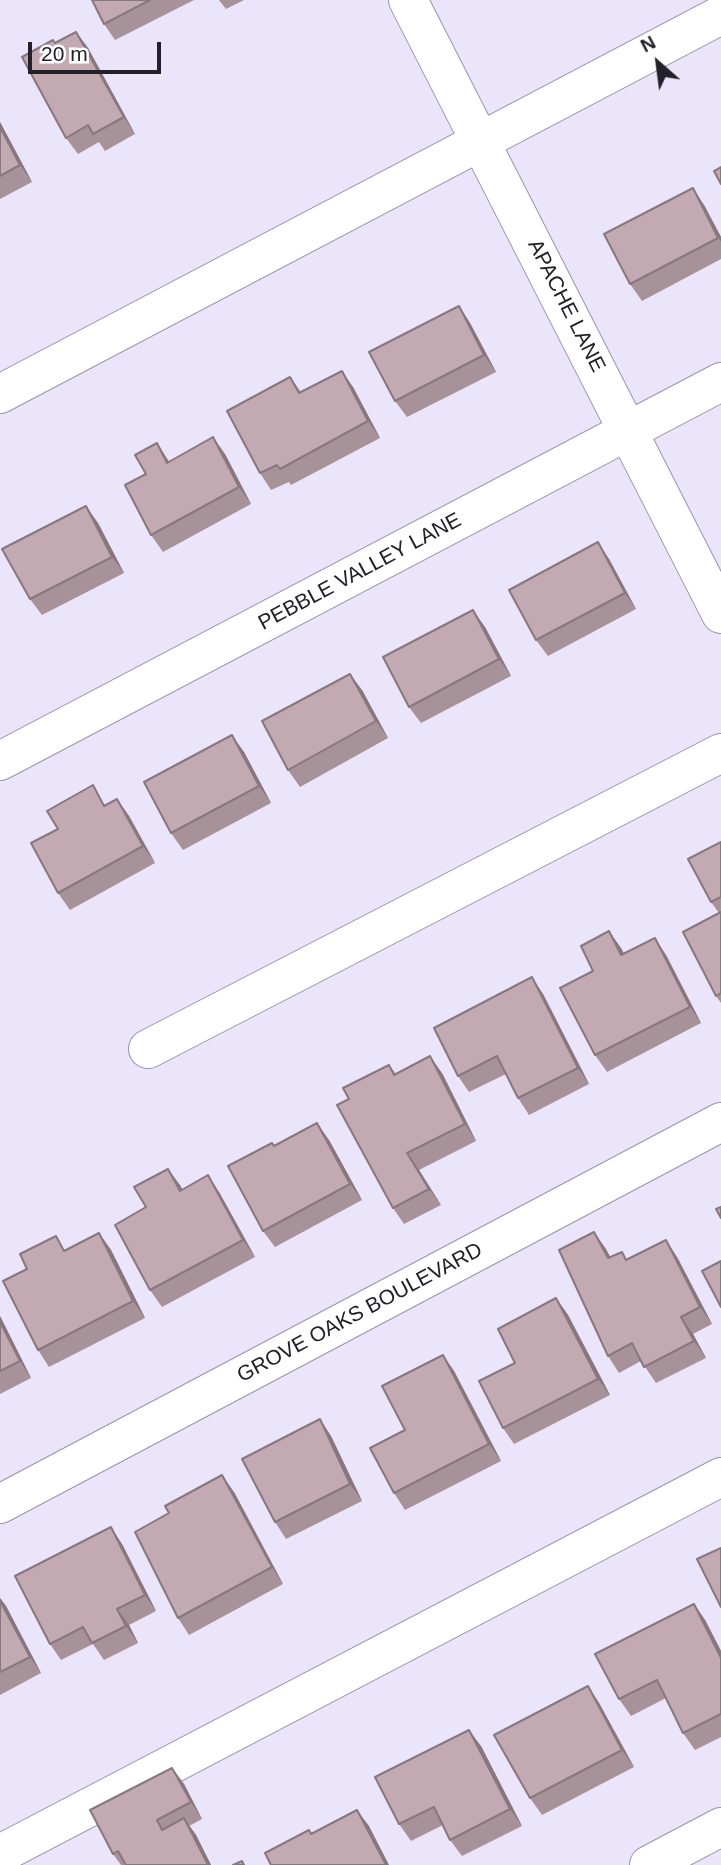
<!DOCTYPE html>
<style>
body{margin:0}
#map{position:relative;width:721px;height:1865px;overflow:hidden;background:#eae5fb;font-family:Arial,sans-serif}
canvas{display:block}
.north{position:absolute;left:623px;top:28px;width:70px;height:70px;-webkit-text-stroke:5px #fff;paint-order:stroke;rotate:332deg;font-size:19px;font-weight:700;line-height:28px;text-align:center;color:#222028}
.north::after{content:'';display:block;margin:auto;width:24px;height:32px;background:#222028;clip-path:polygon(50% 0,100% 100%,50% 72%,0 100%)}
.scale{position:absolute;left:28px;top:42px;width:133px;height:32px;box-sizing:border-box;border:4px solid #222028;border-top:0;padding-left:9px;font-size:21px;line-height:24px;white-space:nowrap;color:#222028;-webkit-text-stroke:5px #fff;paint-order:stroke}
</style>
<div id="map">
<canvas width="721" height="1865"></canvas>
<div class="north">N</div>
<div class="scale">20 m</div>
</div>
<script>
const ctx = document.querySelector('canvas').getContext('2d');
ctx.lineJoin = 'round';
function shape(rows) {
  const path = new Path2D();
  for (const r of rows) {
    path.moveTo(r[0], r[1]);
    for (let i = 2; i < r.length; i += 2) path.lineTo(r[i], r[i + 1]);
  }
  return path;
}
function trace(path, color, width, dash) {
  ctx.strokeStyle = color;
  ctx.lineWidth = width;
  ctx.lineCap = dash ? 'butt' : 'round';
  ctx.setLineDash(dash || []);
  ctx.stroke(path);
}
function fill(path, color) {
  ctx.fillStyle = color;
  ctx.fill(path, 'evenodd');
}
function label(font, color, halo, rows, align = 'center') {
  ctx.font = font + ' Arial,sans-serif';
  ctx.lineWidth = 5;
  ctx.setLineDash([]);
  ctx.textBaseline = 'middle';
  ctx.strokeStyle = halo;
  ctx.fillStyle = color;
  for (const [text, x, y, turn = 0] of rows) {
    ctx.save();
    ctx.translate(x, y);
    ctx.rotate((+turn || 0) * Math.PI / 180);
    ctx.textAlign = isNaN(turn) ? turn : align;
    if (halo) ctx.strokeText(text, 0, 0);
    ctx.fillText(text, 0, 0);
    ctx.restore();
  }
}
const minor = shape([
 [408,0,721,614],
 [0,394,721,15],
 [0,761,721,382],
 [148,1049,721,753],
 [0,1504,721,1122],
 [0,1854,721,1477],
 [649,1865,721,1827]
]);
trace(minor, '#9894a8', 40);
trace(minor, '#fff', 38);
fill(shape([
 [92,0,194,0,115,40,104,24],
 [219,0,244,0,226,9],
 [76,32,88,48,135,134,105,151,99,142,78,154,66,138,55,43],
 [0,122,32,182,0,199],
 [704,205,721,237,721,259,642,301,630,284],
 [459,306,470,323,496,372,407,417,395,401],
 [290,377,301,392,353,387,380,438,291,485,289,482,271,490,260,473],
 [225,454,251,504,163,552,151,535,169,461],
 [98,523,124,573,42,615,30,599],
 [609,559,636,609,548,656,536,640],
 [485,627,511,676,421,723,409,707],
 [362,690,388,738,300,787,288,770],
 [244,752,271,803,183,850,171,833],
 [117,799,129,816,155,863,70,910,58,893,106,805],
 [721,842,721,1003,716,996,719,913,711,902],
 [621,948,624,954,666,955,701,1023,607,1072,595,1055,593,971],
 [543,994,589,1084,529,1115,518,1098,506,1074,469,1092,458,1076],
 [389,1065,396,1074,442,1073,476,1141,419,1170,441,1205,404,1224,393,1208,349,1099],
 [329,1140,362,1200,275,1247,263,1231],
 [168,1169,182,1190,219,1192,255,1257,162,1307,150,1290,146,1207],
 [594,1232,610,1257,627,1260,677,1257,712,1324,693,1334,706,1358,656,1383,641,1361,619,1373,608,1356],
 [99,1233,111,1250,145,1318,49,1367,38,1350,66,1250],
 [556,1298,568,1315,610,1395,514,1444,503,1428,515,1363],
 [0,1316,31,1378,0,1394],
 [443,1355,454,1371,501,1461,405,1510,394,1493,405,1430],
 [331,1436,362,1501,286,1539,275,1522],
 [234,1492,283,1584,189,1635,178,1618],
 [122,1544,156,1611,129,1625,138,1643,104,1660,93,1644,61,1660,50,1644],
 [0,1598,6,1606,41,1673,0,1695],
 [694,1604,705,1620,721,1651,721,1737,695,1750,683,1733,666,1698,631,1716,619,1699],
 [588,1686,599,1703,634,1767,542,1815,530,1798],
 [481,1746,522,1826,462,1856,450,1840,443,1825,411,1841,399,1824],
 [172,1768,184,1784,202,1819,189,1826,196,1835,211,1865,121,1865,113,1854]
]), '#a89299');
fill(shape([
 [76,32,88,48,135,134,124,117],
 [0,122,32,182,20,165,0,127],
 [693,188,704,205,721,237,721,242],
 [459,306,470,323,496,372,484,355],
 [342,371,353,387,380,438,368,421],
 [213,437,225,454,251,504,239,487],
 [157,443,168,460,179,479,167,463],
 [86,506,98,523,124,573,112,557],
 [598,542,609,559,636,609,625,593],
 [473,610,485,627,511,676,499,659],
 [350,674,362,690,388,738,376,721],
 [232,735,244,752,271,803,259,786],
 [117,799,129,816,155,863,143,846],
 [609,931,621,948,633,972,621,955],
 [655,938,666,955,701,1023,690,1007],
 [532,977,543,994,589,1084,578,1068],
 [430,1056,442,1073,476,1141,465,1124],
 [317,1123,329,1140,362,1200,350,1184],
 [407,1153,419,1170,441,1205,429,1189],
 [168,1169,180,1185,192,1207,180,1191],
 [208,1175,219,1192,255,1257,243,1240],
 [594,1232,606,1249,620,1275,608,1258],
 [99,1233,111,1250,145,1318,133,1301],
 [666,1240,677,1257,712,1324,700,1307],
 [556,1298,568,1315,610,1395,598,1379],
 [0,1316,31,1378,20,1361,0,1322],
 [681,1317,693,1334,706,1358,694,1341],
 [443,1355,454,1371,501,1461,489,1444],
 [320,1419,331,1436,362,1501,350,1484],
 [222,1475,234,1492,283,1584,272,1567],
 [111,1527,122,1544,156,1611,145,1595],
 [0,1598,6,1606,41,1673,30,1657,0,1601],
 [694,1604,705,1620,721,1651,721,1658],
 [117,1609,129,1625,138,1643,126,1626],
 [588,1686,599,1703,634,1767,622,1750],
 [469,1730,481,1746,522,1826,510,1809],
 [172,1768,184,1784,202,1819,191,1802],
 [357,1810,369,1826,389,1865,386,1865],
 [184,1818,196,1835,211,1865,208,1865]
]), '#88777d');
const building = shape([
 [92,0,150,0,104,24,92,0],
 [76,32,124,117,93,134,88,125,66,138,22,57,53,40,55,43,76,32],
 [0,127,20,165,0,176,0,127],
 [721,167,721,184,714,171,721,167],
 [693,188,718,238,630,284,604,234,693,188],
 [459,306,484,355,395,401,369,352,459,306],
 [342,371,368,421,280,469,277,465,260,473,227,411,290,377,299,393,342,371],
 [213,437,239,487,151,535,125,485,146,474,135,455,157,443,167,463,213,437],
 [86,506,112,557,30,599,2,549,86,506],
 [598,542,625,593,536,640,509,590,598,542],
 [473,610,499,659,409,707,383,657,473,610],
 [350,674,376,721,288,770,262,721,350,674],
 [232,735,259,786,171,833,144,782,232,735],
 [93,785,104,806,117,799,143,846,58,893,31,843,58,829,47,811,93,785],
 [721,842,721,897,711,902,688,859,721,842],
 [721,912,721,993,716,996,683,932,721,912],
 [609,931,621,955,655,938,690,1007,595,1055,560,988,593,971,581,946,609,931],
 [532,977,578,1068,518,1098,497,1056,458,1076,434,1028,532,977],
 [430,1056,465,1124,407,1153,429,1189,393,1208,337,1105,349,1099,343,1088,389,1065,394,1075,430,1056],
 [317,1123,350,1184,263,1231,228,1166,272,1143,274,1146,317,1123],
 [168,1169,180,1191,208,1175,243,1240,150,1290,115,1225,146,1207,134,1187,168,1169],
 [721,1207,721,1218,716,1209,721,1207],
 [594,1232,608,1258,622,1252,626,1260,666,1240,700,1307,681,1317,694,1341,644,1367,632,1343,608,1356,559,1250,594,1232],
 [99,1233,133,1301,38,1350,3,1281,27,1269,20,1254,56,1236,64,1251,99,1233],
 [721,1261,721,1307,702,1271,721,1261],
 [556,1298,598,1379,503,1428,479,1381,515,1363,498,1329,556,1298],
 [0,1322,20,1361,0,1371,0,1322],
 [443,1355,489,1444,394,1493,370,1448,405,1430,382,1386,443,1355],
 [320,1419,350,1484,275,1522,242,1459,320,1419],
 [222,1475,272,1567,178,1618,135,1532,169,1513,165,1506,222,1475],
 [111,1527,145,1595,117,1609,126,1626,92,1643,83,1627,50,1644,15,1576,111,1527],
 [721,1548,721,1607,697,1559,721,1548],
 [0,1601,30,1657,0,1672,0,1601],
 [694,1604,721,1658,721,1714,683,1733,657,1680,619,1699,595,1654,694,1604],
 [588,1686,622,1750,530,1798,494,1735,588,1686],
 [469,1730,510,1809,450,1840,434,1807,399,1824,375,1777,469,1730],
 [172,1768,191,1802,157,1820,162,1830,184,1818,208,1865,126,1865,118,1851,113,1854,90,1810,172,1768],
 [357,1810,386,1865,271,1865,265,1853,309,1830,311,1834,357,1810],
 [242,1861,244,1865,233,1865,242,1861]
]);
fill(building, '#c3aab2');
trace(building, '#88777d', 2);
label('21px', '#222028', '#fff', [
 ["APACHE LANE",566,306,63],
 ["PEBBLE VALLEY LANE",360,572,-28],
 ["GROVE OAKS BOULEVARD",360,1313,-28]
]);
</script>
